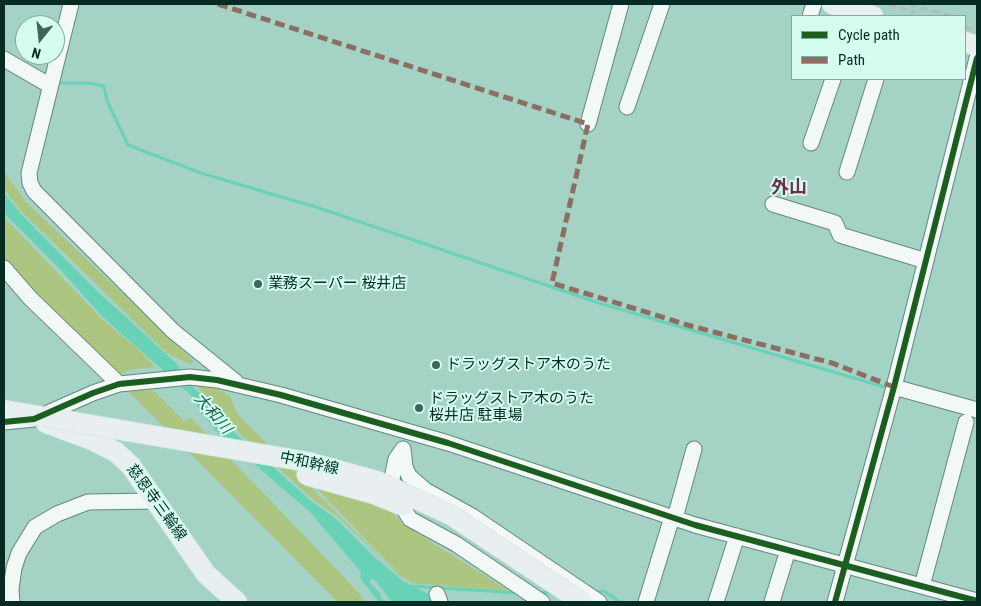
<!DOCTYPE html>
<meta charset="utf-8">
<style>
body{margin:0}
#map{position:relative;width:981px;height:606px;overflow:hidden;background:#a4d2c4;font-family:"Roboto Condensed",sans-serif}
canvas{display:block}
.frame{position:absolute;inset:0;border:5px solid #052b22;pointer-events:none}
.legend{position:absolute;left:791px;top:15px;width:175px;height:65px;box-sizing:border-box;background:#d4fdf0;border:1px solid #81a99e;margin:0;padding:6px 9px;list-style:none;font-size:15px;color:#052b22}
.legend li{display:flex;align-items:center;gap:10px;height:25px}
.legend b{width:25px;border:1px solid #81a99e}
.north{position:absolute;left:15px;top:15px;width:50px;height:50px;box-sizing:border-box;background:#d4fdf0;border:1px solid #81a99e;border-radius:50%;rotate:196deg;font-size:14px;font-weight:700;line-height:20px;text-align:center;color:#052b22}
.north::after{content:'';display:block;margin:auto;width:18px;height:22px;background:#3d655b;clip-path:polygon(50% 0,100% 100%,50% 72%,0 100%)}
</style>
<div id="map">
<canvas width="981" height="606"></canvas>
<div class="frame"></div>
<ul class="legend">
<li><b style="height:6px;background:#1b5e20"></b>Cycle path</li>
<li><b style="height:6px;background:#8d6e63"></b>Path</li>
</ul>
<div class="north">N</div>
</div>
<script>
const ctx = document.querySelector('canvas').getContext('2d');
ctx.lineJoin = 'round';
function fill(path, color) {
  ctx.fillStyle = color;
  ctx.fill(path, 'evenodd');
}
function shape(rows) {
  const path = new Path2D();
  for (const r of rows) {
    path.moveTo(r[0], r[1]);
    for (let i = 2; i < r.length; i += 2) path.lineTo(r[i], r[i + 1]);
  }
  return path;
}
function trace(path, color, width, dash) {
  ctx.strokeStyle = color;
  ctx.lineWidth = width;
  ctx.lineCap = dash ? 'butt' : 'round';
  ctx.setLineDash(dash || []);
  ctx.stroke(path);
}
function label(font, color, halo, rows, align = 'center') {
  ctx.font = font + ' "Roboto Condensed","Noto Sans JP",sans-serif';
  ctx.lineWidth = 4;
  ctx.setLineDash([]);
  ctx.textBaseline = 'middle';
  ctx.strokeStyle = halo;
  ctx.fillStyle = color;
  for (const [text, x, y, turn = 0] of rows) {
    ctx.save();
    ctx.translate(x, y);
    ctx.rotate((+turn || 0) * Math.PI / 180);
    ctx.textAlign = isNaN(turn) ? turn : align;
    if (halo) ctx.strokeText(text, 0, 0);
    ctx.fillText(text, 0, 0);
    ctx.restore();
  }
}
fill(shape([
 [4,172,26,202,193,360,192,365,167,353,20,210,4,189],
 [4,217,101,318,138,349,155,367,129,370,118,376,39,298,4,258],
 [194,384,217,388,230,396,238,415,386,562,405,576,387,561,312,484,389,509,403,524,509,591,413,583,399,575,337,516,315,501,238,432,221,410],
 [153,390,184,421,191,418,360,594,365,602,338,602,128,391]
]), '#acc580');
fill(shape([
 [4,193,21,214,94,288,177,364,192,386,222,415,235,433,311,501,335,518,374,557,403,581,428,594,435,602,392,602,375,580,370,579,370,583,380,593,381,598,387,602,379,602,360,578,361,572,310,512,215,430,198,408,194,398,103,317,54,263,4,213]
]), '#68d2b7');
trace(shape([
 [56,83,88,83,104,86,107,101,128,145,201,173,319,208,599,303,888,388],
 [411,586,519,593],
 [593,592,604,591,620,602],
 [538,593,554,592]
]), '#68d2b7', 3);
const minor = shape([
 [71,4,29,173,30,183,34,191,173,331,236,382],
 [810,16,814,4],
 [4,59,49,85],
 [627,107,662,4],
 [588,124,621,4],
 [811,143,833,79],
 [847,172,876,79],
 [773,204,835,223,840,235,926,261],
 [4,268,30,298,119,384],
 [894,387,977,410],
 [4,422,34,419,93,393,119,384,190,377,217,380,281,395,448,443,695,525,977,601],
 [403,449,405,467,409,476,425,490,472,516,599,602],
 [403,449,396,459,392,478,395,495,410,519,456,544,542,602],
 [675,518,694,449],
 [922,586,966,422],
 [437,594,440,602],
 [12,602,11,589,14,568,19,553,35,527,57,514,88,502,157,501],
 [646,602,672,517],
 [716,602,737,536],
 [772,602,788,550],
 [835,602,894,387,977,58]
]);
const major = shape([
 [832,4,873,16],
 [965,42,977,46],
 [46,423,92,440,116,452,131,466,206,574,237,602]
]);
trace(minor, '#65877e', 17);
trace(major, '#d6ebe4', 21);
trace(minor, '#f1f8f6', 15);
trace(major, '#e9eff1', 19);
trace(shape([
 [888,4,915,12],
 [909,4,951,16],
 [965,27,977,31]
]), '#b0bdb9', 3, [8, 4]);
const majorBridge = shape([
 [4,410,308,462,377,481,451,515,582,602],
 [306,475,374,494,404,506]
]);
trace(majorBridge, '#d6ebe4', 21, []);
trace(majorBridge, '#e9eff1', 19);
trace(shape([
 [218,4,588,124,552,283,691,326,832,363,894,387]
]), '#8d6e63', 5, [10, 5]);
trace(shape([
 [4,422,34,419,93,393,119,384,190,377,217,380,281,395,448,443,695,525,977,601],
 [835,602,894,387,977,58]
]), '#1b5e20', 6);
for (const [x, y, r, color] of [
 [258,284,5,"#3d655b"],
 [436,365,5,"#3d655b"],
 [419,408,5,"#3d655b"]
]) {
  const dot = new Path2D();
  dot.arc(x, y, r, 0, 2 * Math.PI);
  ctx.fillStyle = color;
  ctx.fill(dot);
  trace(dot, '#d4fdf0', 2);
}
label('15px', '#052b22', '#d4fdf0', [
 ["業務スーパー 桜井店",268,284],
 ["ドラッグストア木のうた",446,365],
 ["ドラッグストア木のうた",429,399],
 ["桜井店 駐車場",429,416]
], 'left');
label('15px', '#052b22', '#d4fdf0', [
 ["中和幹線",309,464,12],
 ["慈恩寺三輪線",156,503,54]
]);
label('italic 16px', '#1d6351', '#d4fdf0', [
 ["大和川",212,414,49]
]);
label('bold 18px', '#6f2e4d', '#d4fdf0', [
 ["外山",789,188]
]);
</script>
